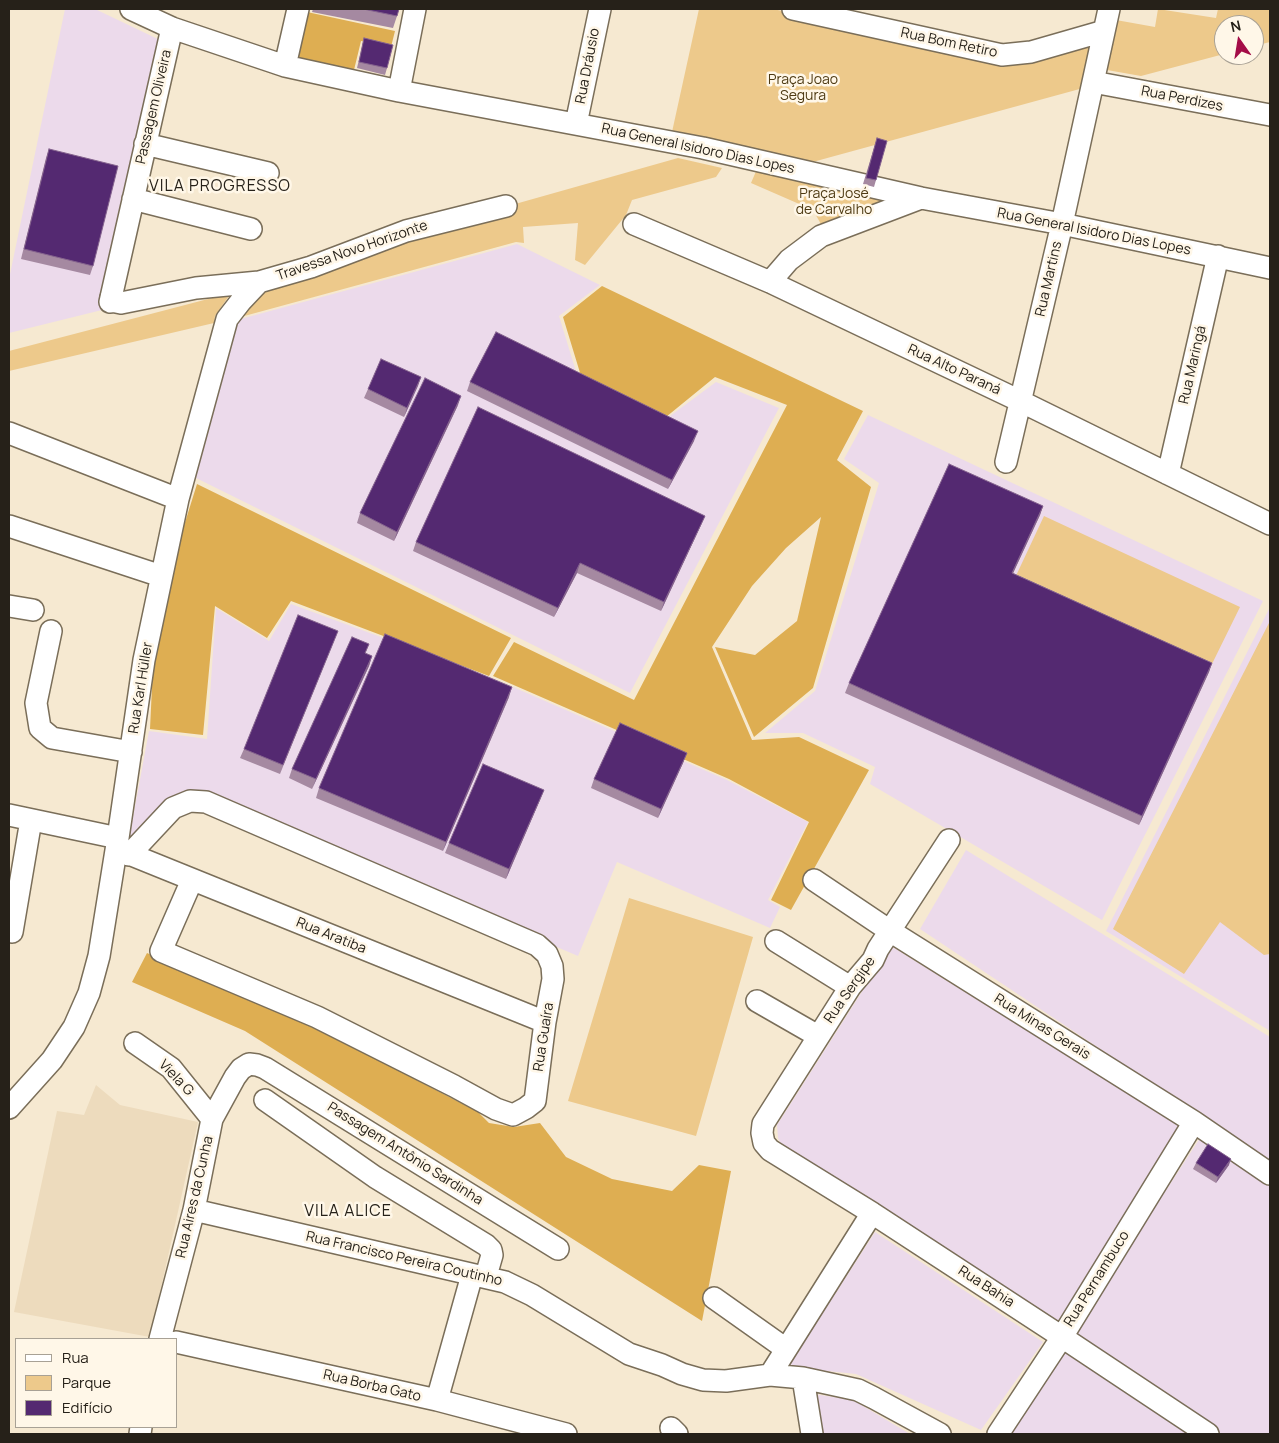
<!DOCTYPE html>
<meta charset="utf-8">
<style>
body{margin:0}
#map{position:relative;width:1279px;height:1443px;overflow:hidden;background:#f6e9d1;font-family:Manrope,sans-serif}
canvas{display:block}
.frame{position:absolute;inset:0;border:10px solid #262119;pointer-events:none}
.legend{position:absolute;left:15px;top:1338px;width:162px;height:90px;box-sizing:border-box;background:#fff7e8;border:1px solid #a8a195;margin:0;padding:6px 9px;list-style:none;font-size:15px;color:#262119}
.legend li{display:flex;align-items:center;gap:10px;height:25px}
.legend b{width:25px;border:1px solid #a8a195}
.north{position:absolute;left:1214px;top:15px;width:50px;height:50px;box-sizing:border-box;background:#fff7e8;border:1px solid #a8a195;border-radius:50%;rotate:347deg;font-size:14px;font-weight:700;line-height:20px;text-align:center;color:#262119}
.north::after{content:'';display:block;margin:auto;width:18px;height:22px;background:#a40c47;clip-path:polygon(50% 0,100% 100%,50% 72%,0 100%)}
</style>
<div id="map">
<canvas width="1279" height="1443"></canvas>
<div class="frame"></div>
<ul class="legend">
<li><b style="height:6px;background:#fff"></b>Rua</li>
<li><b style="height:14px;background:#edc98b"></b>Parque</li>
<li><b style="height:14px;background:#542971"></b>Edifício</li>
</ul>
<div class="north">N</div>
</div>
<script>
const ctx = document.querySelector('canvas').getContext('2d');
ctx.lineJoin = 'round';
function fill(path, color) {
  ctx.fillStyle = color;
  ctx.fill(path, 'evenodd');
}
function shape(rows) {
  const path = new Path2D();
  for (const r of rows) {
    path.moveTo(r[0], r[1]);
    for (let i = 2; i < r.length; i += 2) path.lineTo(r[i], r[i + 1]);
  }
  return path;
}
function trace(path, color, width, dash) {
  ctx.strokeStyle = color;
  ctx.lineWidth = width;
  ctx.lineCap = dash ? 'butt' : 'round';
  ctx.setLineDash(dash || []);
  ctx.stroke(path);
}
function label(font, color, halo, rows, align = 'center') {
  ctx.font = font + ' Manrope,sans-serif';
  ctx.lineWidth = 5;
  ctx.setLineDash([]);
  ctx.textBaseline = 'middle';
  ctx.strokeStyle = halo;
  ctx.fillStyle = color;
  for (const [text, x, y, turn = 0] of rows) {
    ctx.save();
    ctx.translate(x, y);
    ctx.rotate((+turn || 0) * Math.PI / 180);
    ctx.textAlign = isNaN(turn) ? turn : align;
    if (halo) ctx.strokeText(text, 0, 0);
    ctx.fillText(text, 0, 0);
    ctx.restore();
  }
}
fill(shape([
 [96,1085,120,1105,198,1122,150,1337,14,1312,57,1111,84,1115]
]), '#eddbbd');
fill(shape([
 [65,9,95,9,162,41,102,310,9,333,9,279],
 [517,244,600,285,559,316,578,378,666,419,716,382,779,408,630,693,194,477,237,320],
 [868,415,1263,601,1102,920,870,784,875,767,803,733,765,733,815,691,879,483,844,459],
 [291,604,490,677,727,780,808,822,768,900,780,907,770,928,617,862,578,956,189,791,128,844,149,731,207,739,216,608,269,641],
 [1270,607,1270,1031,1106,931],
 [966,850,1270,1037,1270,1162,920,929],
 [891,946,1182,1127,1058,1324,783,1148,778,1138,777,1125],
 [1200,1138,1270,1186,1270,1434,1220,1434,1071,1336],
 [875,1232,1043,1342,981,1430,856,1374,788,1367],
 [1063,1349,1189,1434,1006,1434],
 [794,1391,853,1400,910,1434,801,1434]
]), '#ecdaeb');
fill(shape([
 [699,9,773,9,959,49,1099,37,1087,87,809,163,672,132],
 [1158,9,1216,18,1218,9,1270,9,1270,42,1254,46,1254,25,1224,25,1224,54,1141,76,1107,70,1116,20,1155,27],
 [678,158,722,168,716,177,632,200,626,215,585,265,575,260,578,223,523,227,524,243,516,242,237,318,261,286,409,234],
 [760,162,909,196,822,226,813,210,751,183],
 [231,293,215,316,214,323,9,371,9,351],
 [1044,516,1240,607,1210,668,1014,580],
 [1270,621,1270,954,1264,955,1220,922,1184,974,1113,929],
 [629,898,753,937,696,1136,568,1101]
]), '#edc98b');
fill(shape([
 [307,12,395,31,391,47,361,41,354,70,297,58],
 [602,286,863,411,837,460,871,487,813,688,754,737,715,647,755,655,797,621,821,517,786,548,752,586,712,647,752,740,799,737,869,770,791,910,771,900,809,822,729,779,493,676,514,642,634,700,787,405,715,377,666,417,581,376,563,317],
 [197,484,511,638,489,676,291,601,267,638,215,606,203,735,150,729,153,666,168,577],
 [147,953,340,1040,478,1112,489,1123,514,1127,540,1123,566,1157,612,1179,672,1191,699,1165,731,1171,702,1321,245,1031,132,982]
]), '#deae52');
const minor = shape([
 [131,9,172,28,285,66,399,91,703,148,921,198,1062,224,1270,268],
 [793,9,1002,55,1031,52,1104,31],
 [285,66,298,9],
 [1093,82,1270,115],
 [399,91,415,9],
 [576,124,600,9],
 [145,144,268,173],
 [133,199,251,229],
 [634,224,770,282,1020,401,1270,524],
 [770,282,789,260,821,236,921,198],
 [111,297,116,302,121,303,196,288,259,282,311,267,406,231,506,206],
 [110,302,172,28],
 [9,433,178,499],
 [1006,462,1062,224,1109,9],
 [1168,474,1218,256],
 [9,526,161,576],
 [9,606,33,610],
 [51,631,36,703,40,728,52,738,131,752],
 [9,815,118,838],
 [949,840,878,949,873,960,850,987,763,1124,762,1133,764,1143,770,1150,872,1213,1062,1337,1208,1434],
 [117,849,545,1022],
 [129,855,173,808,190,801,206,802,537,945,547,954,552,966,553,979,545,1022,535,1101,526,1108,513,1115,496,1109,454,1086,317,1017,161,951,192,880],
 [814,880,890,931,1194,1122,1270,1174],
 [12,932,31,820],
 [776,941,850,987],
 [757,1001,818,1036],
 [135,1043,171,1068,212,1119],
 [265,1100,375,1177,486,1245,491,1250,492,1255,486,1276],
 [9,1108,52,1060,74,1027,89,993,99,956,118,838,144,660,178,499,227,319,241,301,259,282],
 [194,1210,505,1282,532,1295,629,1354,662,1365,682,1374,703,1380,726,1381,770,1375,803,1378,858,1390,874,1398,940,1434],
 [714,1298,786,1349],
 [160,1339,194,1210,212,1119,235,1077,241,1069,249,1064,257,1065,265,1068,558,1249],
 [176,1342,437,1400,566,1434],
 [770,1375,872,1213],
 [803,1378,812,1434],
 [437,1400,472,1275],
 [671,1428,677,1434],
 [140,1434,141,1427],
 [998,1434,1062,1337,1194,1122]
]);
trace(minor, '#7a6e59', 24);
trace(minor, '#fff', 21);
fill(shape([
 [313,9,399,9,397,16,393,28,312,12],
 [364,38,387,68,385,75,357,68],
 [877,138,876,180,874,187,863,184],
 [49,149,93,266,90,275,21,259,46,158],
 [421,377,404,417,364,398,368,389],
 [470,382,694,441,668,489,467,391],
 [458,405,394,541,357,523,360,513],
 [1043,506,1040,515,1013,573,1212,663,1209,672,1139,825,845,693,849,683],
 [705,516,701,525,661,611,577,573,554,617,413,551,416,542],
 [338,631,280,774,240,758,244,749],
 [369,644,365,654,372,656,369,666,312,789,289,778,292,769],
 [509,697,443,851,316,798,319,788],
 [687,753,683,763,658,818,591,788,594,779],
 [544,790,506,879,445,853,449,843],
 [1196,1163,1229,1165,1216,1183,1193,1169]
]), '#a589a1');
fill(shape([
 [421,377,418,386,404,417,407,408],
 [461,396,458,405,394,541,397,532],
 [698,431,694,441,668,489,672,480],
 [1043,506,1040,515,1009,582,1012,573],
 [705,516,701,525,661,611,664,602],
 [580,563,577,573,554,617,558,608],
 [372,656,369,666,312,789,316,779],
 [1212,663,1209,672,1139,825,1142,816],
 [512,687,509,697,443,851,446,842],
 [687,753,683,763,658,818,661,809],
 [544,790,540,800,506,879,509,869],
 [1231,1159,1229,1165,1216,1183,1218,1177]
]), '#85638e');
const building = shape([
 [363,9,399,9,397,16,363,9],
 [364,38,393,45,387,68,359,62,364,38],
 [877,138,887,141,876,180,866,178,877,138],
 [49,149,118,166,93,266,24,249,49,149],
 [496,332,698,431,672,480,470,382,496,332],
 [381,359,421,377,407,408,368,389,381,359],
 [425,378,461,396,397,532,360,513,425,378],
 [478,407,705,516,664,602,580,563,558,608,416,542,478,407],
 [949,464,1043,506,1012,573,1212,663,1142,816,849,683,949,464],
 [298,615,338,631,283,765,244,749,298,615],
 [385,634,512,687,446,842,319,788,385,634],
 [352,637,369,644,365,653,372,656,316,779,292,769,352,637],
 [620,723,687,753,661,809,594,779,620,723],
 [483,764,544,790,509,869,449,843,483,764],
 [1208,1144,1231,1159,1218,1177,1196,1163,1208,1144]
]);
fill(building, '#542971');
trace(building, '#85638e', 1);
label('14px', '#262119', '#fff7e8', [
 ["Rua Bom Retiro",949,43,12],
 ["Rua Dráusio",588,66,-79],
 ["Rua Perdizes",1182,99,11],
 ["Passagem Oliveira",154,107,-77],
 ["Rua General Isidoro Dias Lopes",698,149,12],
 ["Rua General Isidoro Dias Lopes",1094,232,11],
 ["Travessa Novo Horizonte",352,251,-19],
 ["Rua Martins",1049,279,-77],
 ["Rua Maringá",1193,365,-77],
 ["Rua Alto Paraná",954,370,25],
 ["Rua Karl Hüller",141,688,-81],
 ["Rua Aratiba",331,936,22],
 ["Rua Sergipe",850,990,-55],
 ["Rua Minas Gerais",1042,1027,32],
 ["Rua Guaíra",544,1037,-81],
 ["Viela G",176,1078,46],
 ["Passagem Antônio Sardinha",405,1154,32],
 ["Rua Aires da Cunha",195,1197,-77],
 ["Rua Francisco Pereira Coutinho",404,1259,13],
 ["Rua Pernambuco",1097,1279,-58],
 ["Rua Bahia",986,1287,33],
 ["Rua Borba Gato",372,1386,13]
]);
label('14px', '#4e3a13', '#fff7e8', [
 ["Praça Joao",803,80],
 ["Segura",803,96],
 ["Praça José",834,194],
 ["de Carvalho",834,210]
]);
ctx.letterSpacing = '1px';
label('16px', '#262119', '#fff7e8', [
 ["VILA PROGRESSO",220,187],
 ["VILA ALICE",348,1212]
]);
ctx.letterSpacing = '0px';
</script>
